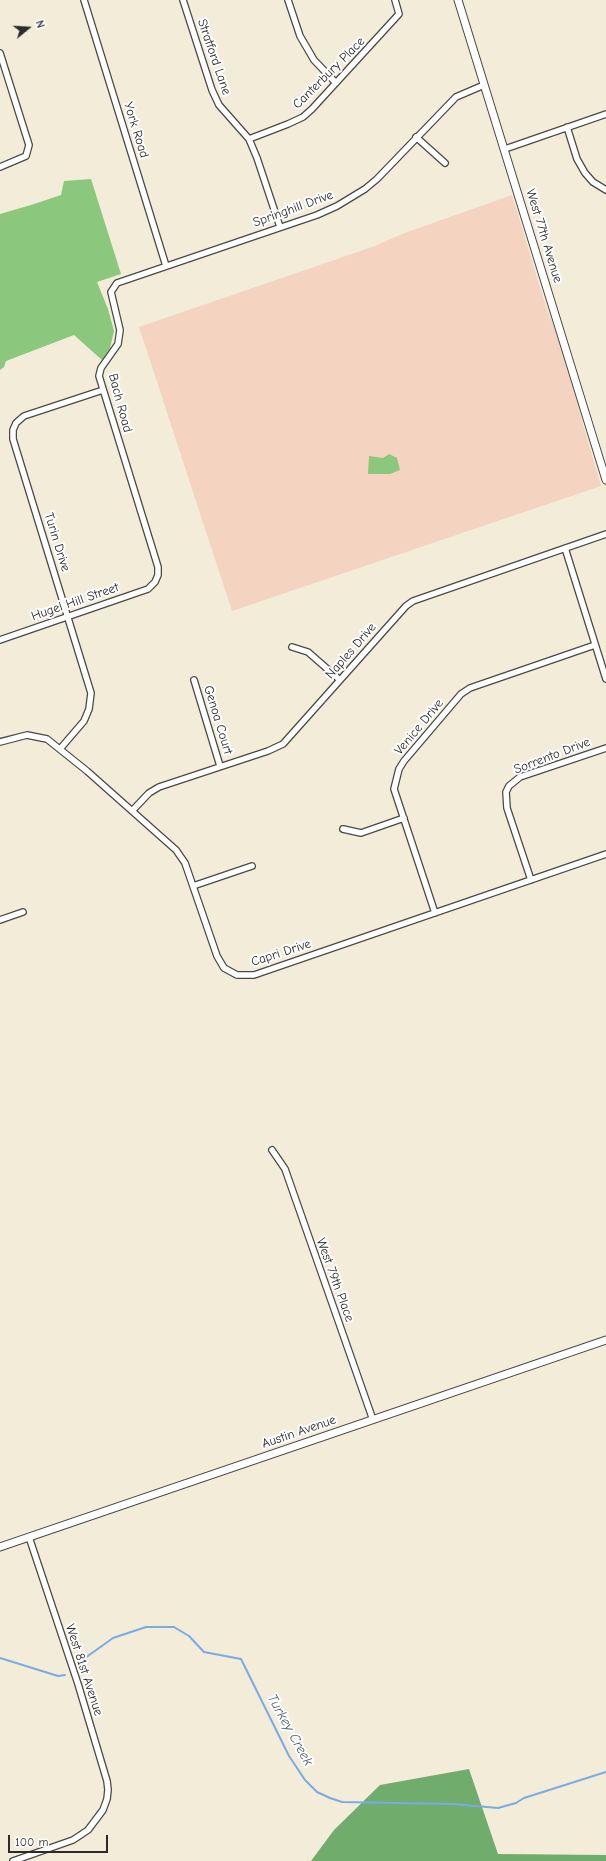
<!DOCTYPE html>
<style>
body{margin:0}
#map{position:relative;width:606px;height:1861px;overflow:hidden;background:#f2ecd8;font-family:"Comic Neue",sans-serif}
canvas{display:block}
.north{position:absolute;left:8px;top:8px;width:40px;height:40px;-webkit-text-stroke:3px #fff;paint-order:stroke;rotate:72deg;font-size:11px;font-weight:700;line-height:16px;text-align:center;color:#2b2b2b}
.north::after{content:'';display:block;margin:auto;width:14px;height:18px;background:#2b2b2b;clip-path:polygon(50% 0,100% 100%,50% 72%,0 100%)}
.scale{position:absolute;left:8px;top:1835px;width:100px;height:18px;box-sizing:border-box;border:2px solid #2b2b2b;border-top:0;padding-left:5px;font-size:12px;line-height:14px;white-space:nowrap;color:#2b2b2b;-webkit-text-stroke:3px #fff;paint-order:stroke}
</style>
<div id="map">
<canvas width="606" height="1861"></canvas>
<div class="north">N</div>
<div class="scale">100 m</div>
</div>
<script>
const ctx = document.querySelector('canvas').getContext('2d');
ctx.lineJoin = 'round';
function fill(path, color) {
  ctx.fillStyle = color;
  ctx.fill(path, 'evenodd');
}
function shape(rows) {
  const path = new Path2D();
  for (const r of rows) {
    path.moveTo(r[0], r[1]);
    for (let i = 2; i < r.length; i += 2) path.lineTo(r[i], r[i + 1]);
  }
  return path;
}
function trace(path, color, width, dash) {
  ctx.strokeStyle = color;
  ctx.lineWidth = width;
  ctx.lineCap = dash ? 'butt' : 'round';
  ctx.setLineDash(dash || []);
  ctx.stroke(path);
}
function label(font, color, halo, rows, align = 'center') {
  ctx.font = font + ' "Comic Neue",sans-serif';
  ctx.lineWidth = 4;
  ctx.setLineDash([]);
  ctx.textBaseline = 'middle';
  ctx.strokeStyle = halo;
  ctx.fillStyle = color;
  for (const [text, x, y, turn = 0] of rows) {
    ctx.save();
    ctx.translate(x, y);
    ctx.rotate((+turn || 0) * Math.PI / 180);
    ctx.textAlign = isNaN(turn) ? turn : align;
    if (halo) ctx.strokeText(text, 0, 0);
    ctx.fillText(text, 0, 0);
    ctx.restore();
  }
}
fill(shape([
 [512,195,546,307,560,341,577,396,582,421,601,486,232,611,139,327,375,246,402,234]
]), '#f5d3c1');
fill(shape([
 [91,179,121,274,97,282,108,309,114,331,110,348,102,360,74,335,6,361,4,367,0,370,0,214,31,205,61,195,64,181],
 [389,454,397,458,400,470,390,474,368,474,369,456,383,458]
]), '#8bc77c');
fill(shape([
 [469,1769,498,1854,606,1855,606,1861,311,1861,334,1830,380,1785]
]), '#70ac6c');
trace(shape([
 [0,1658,58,1676,65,1675],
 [78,1663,113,1638,146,1627,174,1627,189,1636,204,1652,241,1659,289,1756,305,1780,317,1792,330,1798,342,1802,453,1804,498,1808,516,1803,524,1798,606,1772]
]), '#79abe5', 2);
const minor = shape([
 [84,0,166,266],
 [183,0,212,90,219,105,249,139,257,158,280,227],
 [288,0,300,36,314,60,336,83],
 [0,53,29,145,26,156,0,167],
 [567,127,577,159,585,173,593,182,606,190],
 [416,137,445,163],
 [249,139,288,124,303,117,312,109,399,14,395,0],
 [505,149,606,114],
 [565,548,606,679],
 [0,640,148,589,155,582,158,575,158,567,99,376,101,368,118,344,120,330,111,292,117,283,317,215,337,206,365,189,377,179,456,97,484,85],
 [292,647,308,652,340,680],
 [194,680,220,766],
 [0,742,27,735,47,739,87,771,176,850,185,863,217,956,224,968,237,975,254,975,606,854],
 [60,749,84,721,89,709,91,693,13,439,13,430,16,423,24,416,103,390],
 [132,811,149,793,159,787,268,751,283,744,406,606,413,601,606,534],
 [343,829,361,833,404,818],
 [531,880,507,808,506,792,509,786,520,777,606,748],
 [193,886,252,866],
 [435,913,394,789,399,769,404,761,461,694,470,688,595,645],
 [0,920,23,912],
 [272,1150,285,1169,373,1420],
 [13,1861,73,1840,88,1830,103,1810,107,1799,108,1790,107,1781,78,1684,29,1537]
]);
const tertiary = shape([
 [458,0,606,480],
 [0,1547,606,1340]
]);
trace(minor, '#494845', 8);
trace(tertiary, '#494845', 9);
trace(minor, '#fff', 5.5);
trace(tertiary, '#fff', 7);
label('13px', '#2b2b2b', '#fff', [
 ["Stratford Lane",214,57,71],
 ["Canterbury Place",329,73,-45],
 ["York Road",136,130,73],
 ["Springhill Drive",293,209,-20],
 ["West 77th Avenue",544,236,73],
 ["Bach Road",120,403,75],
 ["Turin Drive",57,542,73],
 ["Hugel Hill Street",75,602,-19],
 ["Naples Drive",351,651,-49],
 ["Genoa Court",218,720,73],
 ["Venice Drive",419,727,-50],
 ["Sorrento Drive",552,756,-21],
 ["Capri Drive",281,953,-18],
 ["West 79th Place",335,1280,70],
 ["Austin Avenue",299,1432,-19],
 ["West 81st Avenue",84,1670,72]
]);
label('italic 14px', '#4a5e75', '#fff', [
 ["Turkey Creek",290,1730,61]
]);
</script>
